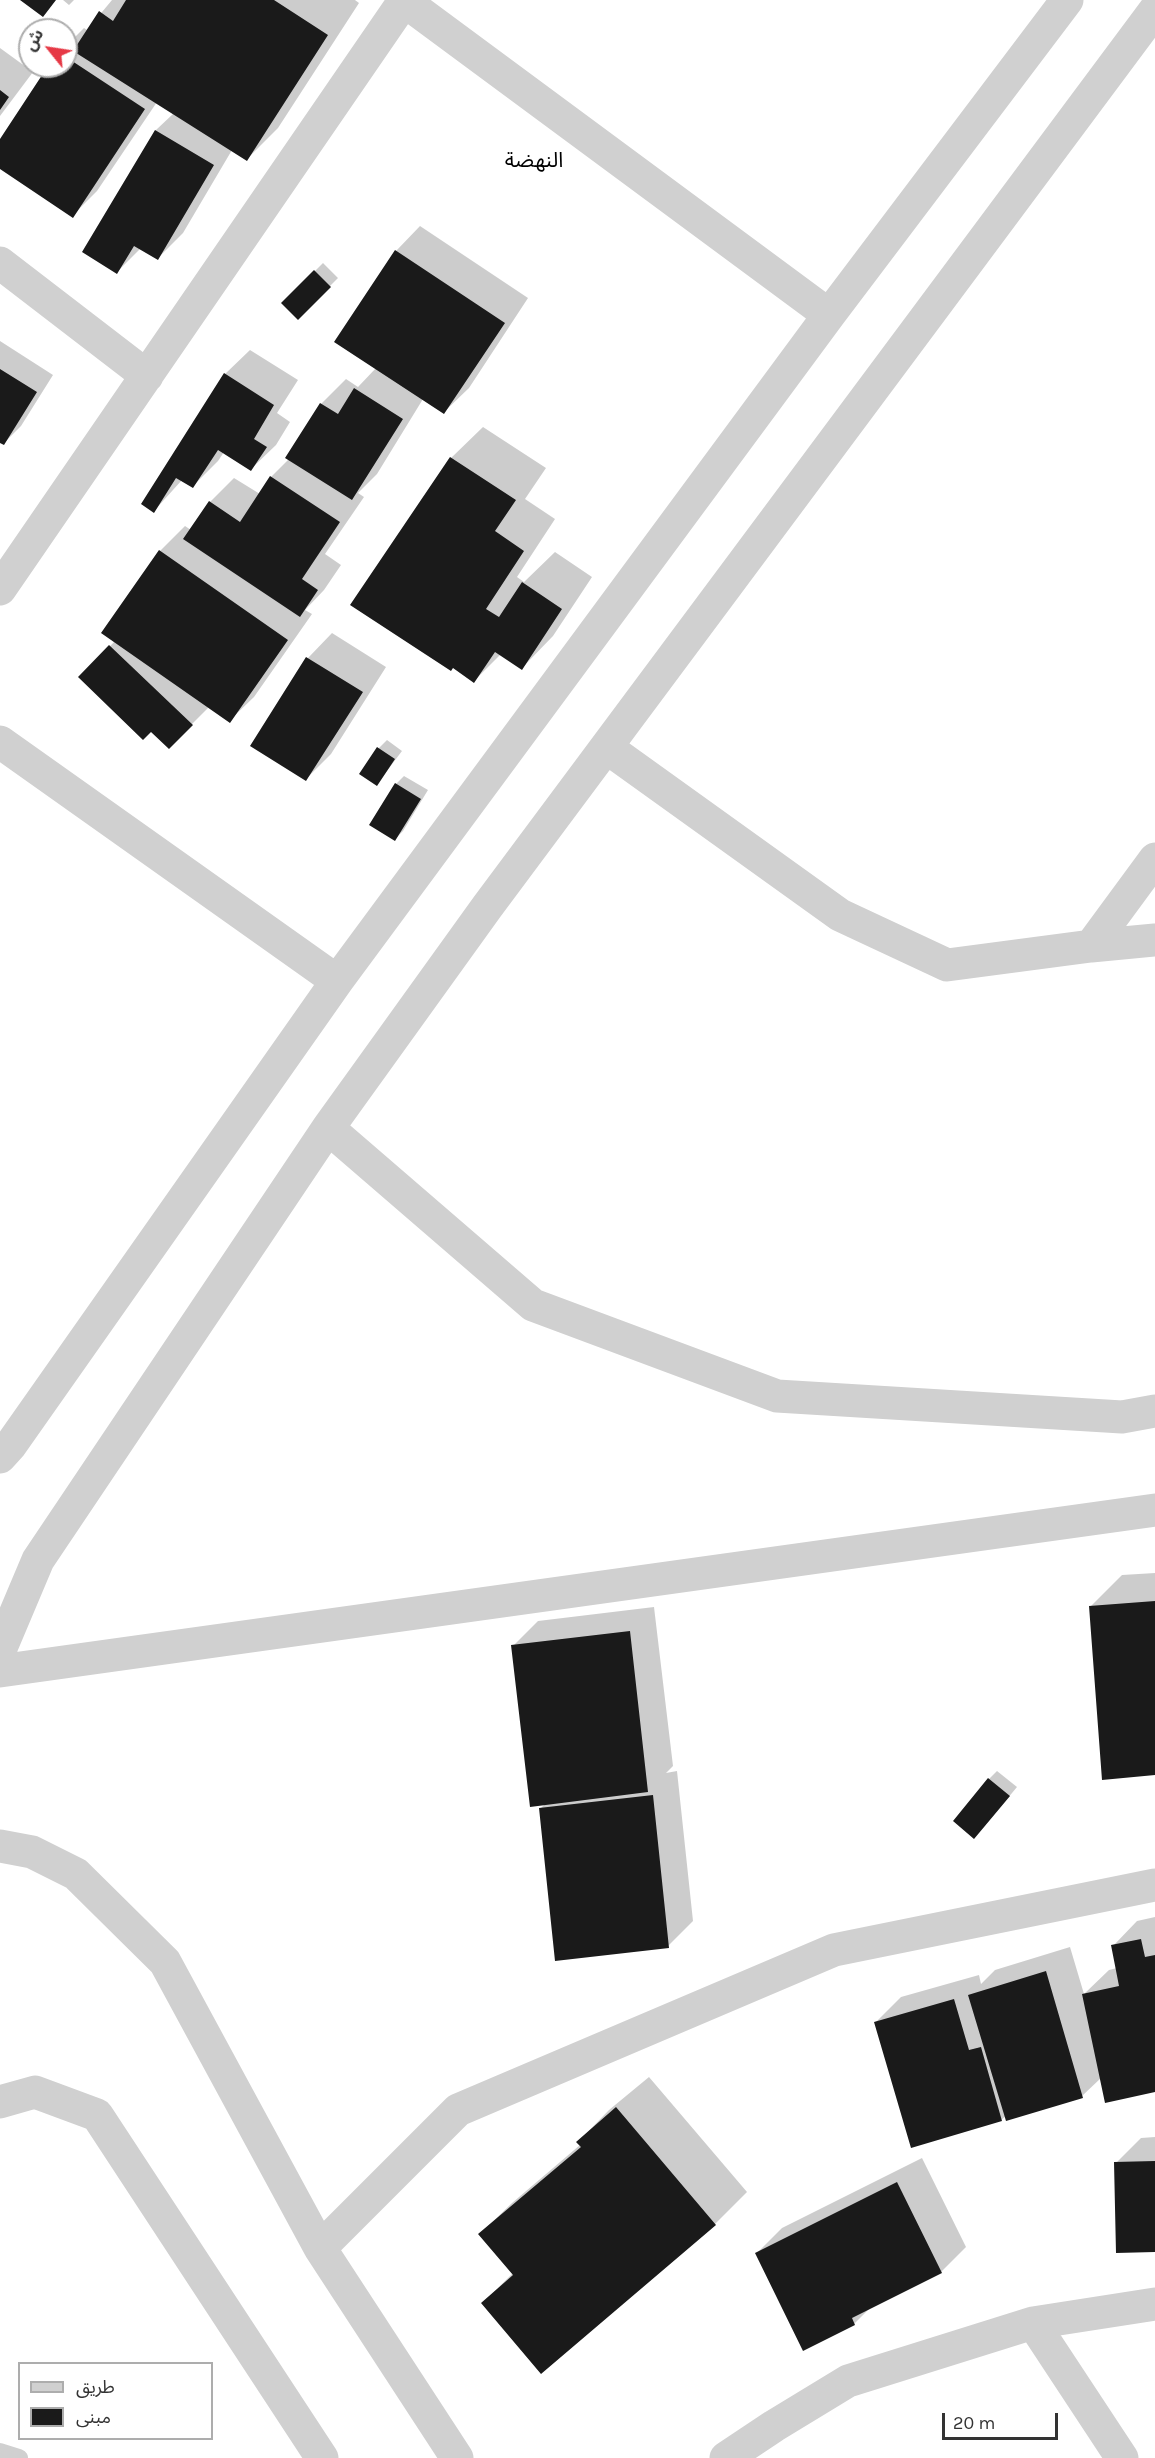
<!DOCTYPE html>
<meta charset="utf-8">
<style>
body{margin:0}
#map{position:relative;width:1155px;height:2458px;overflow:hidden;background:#fff;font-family:Karla,"Noto Sans Arabic",sans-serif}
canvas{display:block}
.legend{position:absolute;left:18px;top:2362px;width:195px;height:78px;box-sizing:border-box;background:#fff;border:2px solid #adadad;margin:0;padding:8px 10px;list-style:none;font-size:18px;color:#333}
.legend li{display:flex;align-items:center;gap:12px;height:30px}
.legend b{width:30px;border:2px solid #adadad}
.north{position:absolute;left:18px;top:18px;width:60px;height:60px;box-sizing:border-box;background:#fff;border:2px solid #adadad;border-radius:50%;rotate:300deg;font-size:16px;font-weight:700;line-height:24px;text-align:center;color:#333}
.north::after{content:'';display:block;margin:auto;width:21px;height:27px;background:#e63946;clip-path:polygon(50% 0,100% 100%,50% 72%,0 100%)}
.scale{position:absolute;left:942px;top:2413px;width:116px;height:27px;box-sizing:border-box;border:3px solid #333;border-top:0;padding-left:8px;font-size:18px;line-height:21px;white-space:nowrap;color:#333;-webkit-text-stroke:4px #fff;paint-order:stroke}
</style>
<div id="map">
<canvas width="1155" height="2458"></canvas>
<ul class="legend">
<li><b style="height:8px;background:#d0d0d0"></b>طريق</li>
<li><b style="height:16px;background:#1a1a1a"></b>مبنى</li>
</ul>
<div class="north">ش</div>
<div class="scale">20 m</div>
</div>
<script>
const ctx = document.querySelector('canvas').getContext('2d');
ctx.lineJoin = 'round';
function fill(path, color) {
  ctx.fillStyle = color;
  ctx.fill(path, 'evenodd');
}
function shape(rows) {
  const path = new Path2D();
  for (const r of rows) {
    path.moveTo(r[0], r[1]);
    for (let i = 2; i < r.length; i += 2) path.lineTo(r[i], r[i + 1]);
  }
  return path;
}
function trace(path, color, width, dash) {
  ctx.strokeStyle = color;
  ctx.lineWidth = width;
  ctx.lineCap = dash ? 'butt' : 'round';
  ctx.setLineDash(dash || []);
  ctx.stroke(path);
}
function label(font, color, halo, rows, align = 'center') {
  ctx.font = font + ' Karla,"Noto Sans Arabic",sans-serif';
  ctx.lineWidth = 6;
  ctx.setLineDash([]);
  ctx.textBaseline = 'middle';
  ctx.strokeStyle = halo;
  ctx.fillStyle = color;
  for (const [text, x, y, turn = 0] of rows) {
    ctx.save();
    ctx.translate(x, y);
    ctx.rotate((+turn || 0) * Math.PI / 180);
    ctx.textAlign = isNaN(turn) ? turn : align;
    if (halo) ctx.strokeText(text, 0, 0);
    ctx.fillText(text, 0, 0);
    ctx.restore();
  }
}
fill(shape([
 [63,0,74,0,69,5],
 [112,0,355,0,359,3,278,128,247,159,232,150,183,233,158,258,141,248,117,272,84,252,156,130,174,113,157,102,97,191,72,216,0,167,0,141,50,66,66,66,66,46,84,28,87,30],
 [0,48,33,72,0,116],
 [420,226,528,298,469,388,444,412,423,399,377,474,358,493,364,497,325,554,341,565,324,590,305,610,312,614,254,697,229,721,209,707,169,747,151,730,80,677,115,641,103,633,160,551,185,526,191,530,210,502,234,478,260,494,271,477,289,459,321,404,346,379,358,387,376,368,396,251],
 [323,263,338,278,298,318,283,303],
 [0,341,53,375,21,426,4,443,0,441],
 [250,350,298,380,277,413,290,422,276,445,251,469,224,452,218,461,193,486,182,480,154,511,225,374],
 [483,427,546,468,525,499,555,519,517,577,524,582,555,552,592,577,553,636,522,668,501,654,474,681,451,458],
 [332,633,386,667,331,754,306,779,252,745,308,658],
 [387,740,402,751,377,784,379,748],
 [404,776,428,790,403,831,395,839,396,784],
 [1155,1573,1155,1774,1090,1607,1122,1575],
 [654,1607,673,1766,666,1773,677,1771,693,1921,668,1946,540,1809,546,1803,513,1646,538,1621],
 [997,1771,1017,1787,982,1829,989,1779],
 [1155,1917,1155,2091,1101,2078,1082,2096,1006,2116,1001,2120,876,2022,901,1997,979,1975,981,1984,995,1970,1070,1947,1084,1994,1109,1970,1117,1968,1113,1946,1137,1921],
 [649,2077,747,2192,715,2224,542,2372,483,2303,513,2273,480,2234,512,2203,580,2145,578,2142,609,2110],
 [1155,2137,1155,2250,1116,2163,1141,2138],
 [922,2158,966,2247,941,2272,872,2306,854,2324,757,2253,782,2228]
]), '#0003');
fill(shape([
 [20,0,56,0,43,17],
 [126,0,274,0,328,35,247,161,73,51,99,11,113,21],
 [66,57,145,109,73,218,0,169,0,139,48,66,66,66],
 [0,90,9,97,0,110],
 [155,130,214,165,158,260,134,246,117,274,82,252],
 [395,250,505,323,444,414,334,342],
 [314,270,331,287,298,320,281,303],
 [0,369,37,392,4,445,0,443],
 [224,373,274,405,254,439,267,447,251,471,218,450,193,488,176,478,154,513,141,504],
 [354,388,403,419,352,500,285,458,320,403,338,414],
 [450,457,516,500,495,531,524,551,486,609,499,617,522,582,562,609,522,670,495,652,474,683,453,668,451,671,350,605],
 [270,476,340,522,302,579,318,590,300,617,183,539,209,501,240,522],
 [159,550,288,640,230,723,101,633],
 [109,645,193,725,169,749,151,732,143,740,78,677],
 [306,657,363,692,306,781,250,746],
 [377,747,395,759,377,786,359,774],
 [395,783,421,799,395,841,369,825],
 [1155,1601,1155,1775,1102,1780,1089,1606],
 [630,1631,648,1792,530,1807,511,1645],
 [988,1778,1010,1796,974,1839,953,1821],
 [653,1795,669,1948,555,1961,539,1808],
 [1141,1939,1145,1957,1155,1955,1155,2092,1105,2103,1082,1994,1119,1986,1111,1945],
 [1046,1971,1083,2098,1006,2121,968,1995],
 [954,1999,969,2050,981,2047,1002,2121,911,2148,874,2022],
 [616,2107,716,2225,541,2374,481,2303,513,2275,478,2234,581,2147,576,2142],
 [1155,2161,1155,2252,1116,2253,1114,2162],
 [897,2182,942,2273,852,2318,855,2325,803,2351,755,2253]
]), '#1a1a1a');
trace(shape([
 [0,2452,19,2458]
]), '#d0d0d0', 18);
trace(shape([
 [403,0,829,315],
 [0,263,147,376],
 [0,589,404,1],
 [0,742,337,981],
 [606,747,840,915,947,965,1091,946,1155,940],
 [1091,946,1155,859],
 [328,1128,533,1305,777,1396,1122,1417,1155,1411],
 [0,1457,10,1446,337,981,829,315,1067,0],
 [0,1650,38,1560,328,1128,487,907,1155,10],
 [0,1671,1155,1510],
 [0,1846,32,1852,76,1874,165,1962,320,2248,457,2458],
 [0,2102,35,2092,97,2115,322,2458],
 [320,2248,458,2110,834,1950,1155,1885],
 [1033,2323,1122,2458],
 [726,2458,774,2426,848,2381,1033,2323,1155,2304]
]), '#d0d0d0', 33);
label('21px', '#000', '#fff', [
 ["النهضة",534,161]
]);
</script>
